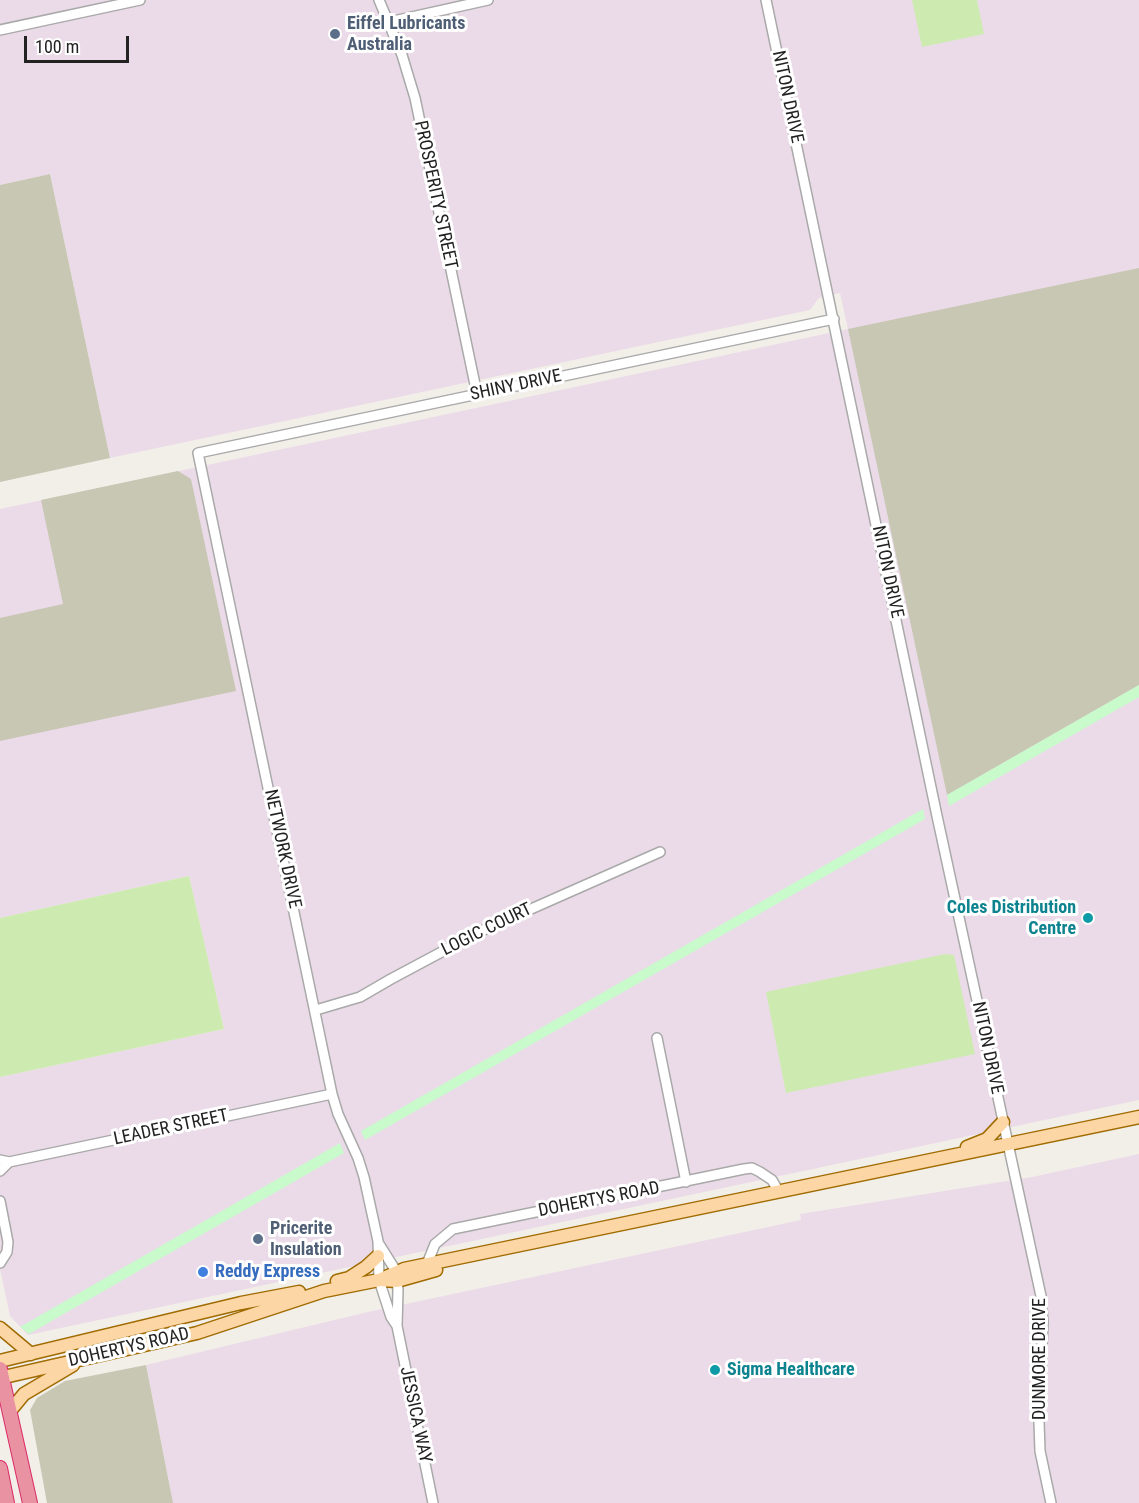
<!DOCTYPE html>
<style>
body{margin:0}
#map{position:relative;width:1139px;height:1503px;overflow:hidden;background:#f2efe9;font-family:"Roboto Condensed",sans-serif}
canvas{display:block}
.scale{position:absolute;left:24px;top:36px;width:105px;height:27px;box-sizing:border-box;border:3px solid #222;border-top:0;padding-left:8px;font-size:18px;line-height:21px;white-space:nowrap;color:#222;-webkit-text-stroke:4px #fff;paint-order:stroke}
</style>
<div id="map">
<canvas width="1139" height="1503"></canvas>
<div class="scale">100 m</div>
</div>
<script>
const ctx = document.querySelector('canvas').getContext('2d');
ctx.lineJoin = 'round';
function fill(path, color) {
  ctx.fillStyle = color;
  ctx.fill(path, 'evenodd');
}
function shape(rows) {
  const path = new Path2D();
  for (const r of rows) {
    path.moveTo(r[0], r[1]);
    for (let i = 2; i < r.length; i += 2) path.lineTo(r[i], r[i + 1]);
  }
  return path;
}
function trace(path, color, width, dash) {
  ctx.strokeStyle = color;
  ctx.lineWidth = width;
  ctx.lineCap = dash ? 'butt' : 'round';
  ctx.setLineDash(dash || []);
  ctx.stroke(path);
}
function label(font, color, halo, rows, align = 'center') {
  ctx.font = font + ' "Roboto Condensed",sans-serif';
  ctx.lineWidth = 6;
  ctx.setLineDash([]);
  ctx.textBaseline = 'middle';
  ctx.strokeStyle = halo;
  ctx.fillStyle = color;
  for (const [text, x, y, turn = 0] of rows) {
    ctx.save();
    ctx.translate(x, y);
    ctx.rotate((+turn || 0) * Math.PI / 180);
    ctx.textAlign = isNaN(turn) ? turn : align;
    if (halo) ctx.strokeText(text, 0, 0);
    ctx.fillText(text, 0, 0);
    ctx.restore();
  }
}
fill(shape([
 [0,0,1139,0,1139,1100,28,1335,10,1316,0,1269,0,1077,224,1029,189,876,0,918,0,509,848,329,840,293,819,298,810,310,110,458,50,174,0,185],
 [1139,1154,1139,1503,124,1503,171,1492,146,1365,368,1312,801,1220,800,1214,1032,1177]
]), '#ebdbe8');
fill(shape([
 [50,174,110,458,0,482,0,185],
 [1139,268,1139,685,947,795,848,329],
 [178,471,191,479,236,691,0,741,0,618,63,604,41,500],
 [146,1365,173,1503,47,1503,30,1410,37,1398,65,1381]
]), '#c7c7b4');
fill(shape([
 [912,0,977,0,984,34,922,47],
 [189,876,224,1029,0,1077,0,918],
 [945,954,954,955,975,1054,786,1093,766,992]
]), '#cdebb0');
fill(shape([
 [1139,685,1139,697,949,806,947,795],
 [923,809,925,819,365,1140,361,1131],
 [340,1143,344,1153,29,1334,20,1327]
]), '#c8facc');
const minor = shape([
 [379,0,402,55,415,98,477,394],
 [766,0,937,816,1041,1296,1043,1322,1039,1422,1040,1451,1051,1503],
 [389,22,488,0],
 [0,30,140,0],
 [316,1010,360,997,391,979,479,932,660,852],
 [657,1038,686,1182],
 [0,1160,9,1162,332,1094],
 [0,1171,9,1162],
 [0,1201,8,1242,7,1252,0,1263],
 [379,1244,396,1271,398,1290,397,1326,433,1503],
 [427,1264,435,1244,453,1229,744,1169,752,1168,760,1172,772,1180,779,1192],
 [397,1326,391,1317,379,1280,378,1241,364,1177,358,1158,338,1114,332,1094,198,453,834,319]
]);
const major = shape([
 [967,1147,987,1139,1003,1122],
 [380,1280,397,1281,436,1270],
 [337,1281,349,1278,366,1267,378,1256],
 [0,1328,31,1354],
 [0,1361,241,1303,299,1292],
 [0,1378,197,1333,324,1291,379,1280,404,1269,1139,1117],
 [10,1411,24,1394,73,1365]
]);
const highway = shape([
 [0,1369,30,1503],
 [0,1468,7,1503]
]);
trace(minor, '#a9a9a9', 12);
trace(major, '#a06b00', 15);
trace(highway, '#dc2a67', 16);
trace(minor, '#fff', 9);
trace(major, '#fcd6a4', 12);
trace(highway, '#e892a2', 14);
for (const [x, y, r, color] of [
 [335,34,6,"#5c6f8a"],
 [1088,918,6,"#0f9aa8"],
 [258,1239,6,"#5c6f8a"],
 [203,1272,6,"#3f7fe0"],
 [715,1370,6,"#0f9aa8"]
]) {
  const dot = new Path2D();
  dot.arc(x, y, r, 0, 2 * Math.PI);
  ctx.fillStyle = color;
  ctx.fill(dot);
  trace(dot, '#fff', 2);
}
label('bold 18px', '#4e5e75', '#fff', [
 ["Eiffel Lubricants",347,24],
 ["Australia",347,45],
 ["Pricerite",270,1229],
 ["Insulation",270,1250]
], 'left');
label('18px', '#222', '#fff', [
 ["NITON DRIVE",787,97,78],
 ["PROSPERITY STREET",435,195,78],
 ["SHINY DRIVE",516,386,-12],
 ["NITON DRIVE",887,572,78],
 ["NETWORK DRIVE",282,849,78],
 ["LOGIC COURT",487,930,-26],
 ["NITON DRIVE",987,1048,78],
 ["LEADER STREET",171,1128,-12],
 ["DOHERTYS ROAD",599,1200,-11],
 ["DOHERTYS ROAD",129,1348,-13],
 ["DUNMORE DRIVE",1040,1359,-90],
 ["JESSICA WAY",415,1415,78]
]);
label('bold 18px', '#0d838f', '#fff', [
 ["Coles Distribution",1076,908],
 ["Centre",1076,929],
 ["Sigma Healthcare",727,1370,"left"]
], 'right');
label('bold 18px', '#366cbe', '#fff', [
 ["Reddy Express",215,1272]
], 'left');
</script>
